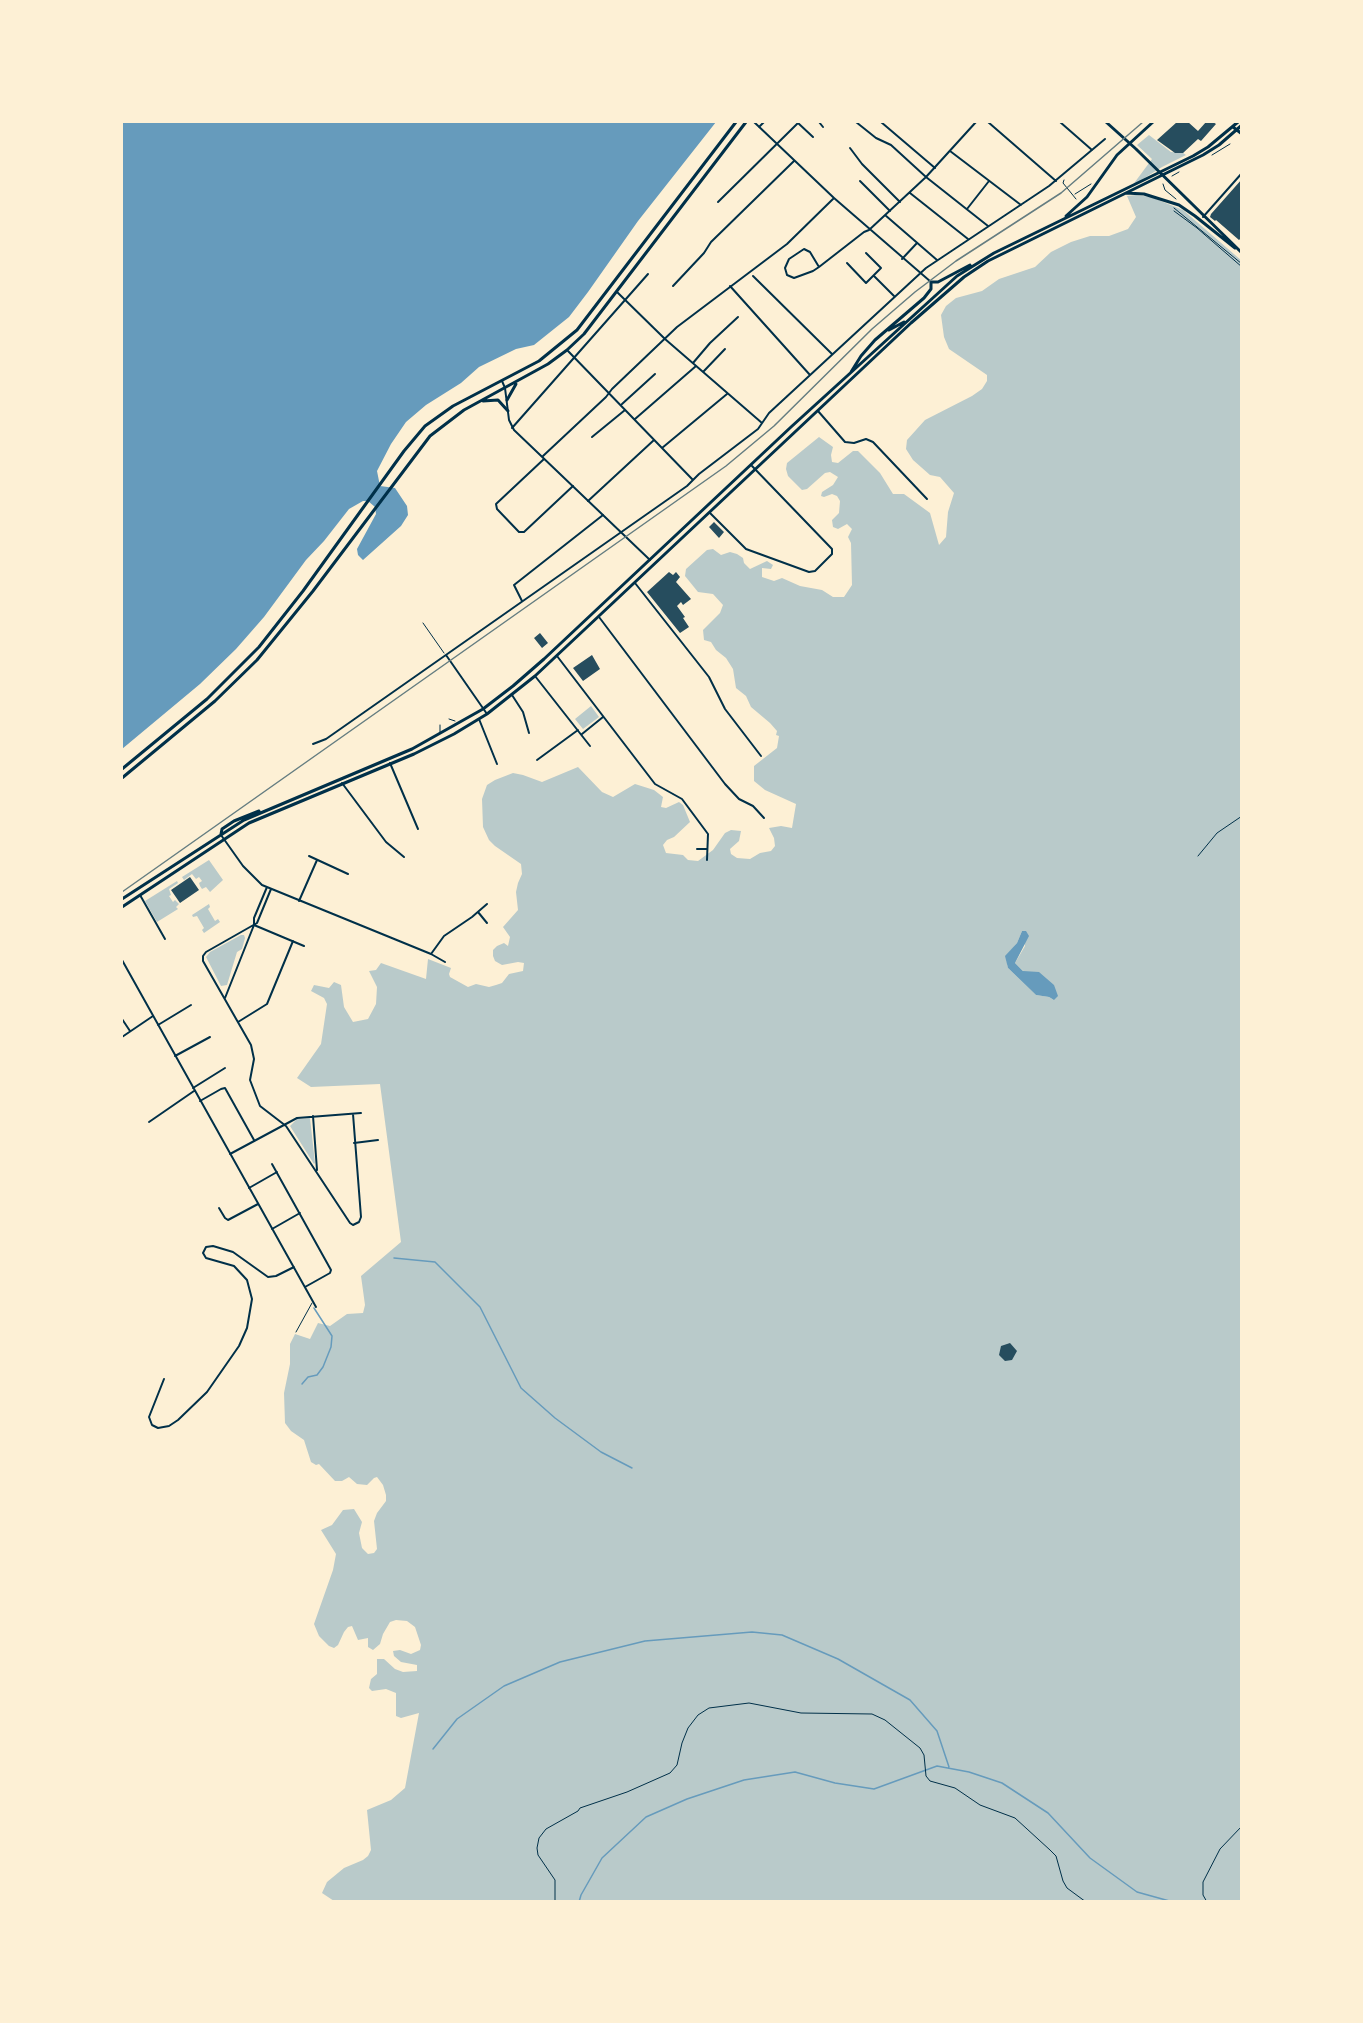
<!DOCTYPE html>
<style>
body{margin:0}
#map{position:relative;width:1363px;height:2023px;overflow:hidden;background:#fdf0d5;font-family:Jost,sans-serif}
canvas{display:block}
.frame{position:absolute;inset:0;border:123px solid #fdf0d5;pointer-events:none}
</style>
<div id="map">
<canvas width="1363" height="2023"></canvas>
<div class="frame"></div>
</div>
<script>
const ctx = document.querySelector('canvas').getContext('2d');
ctx.lineJoin = 'round';
function fill(path, color) {
  ctx.fillStyle = color;
  ctx.fill(path, 'evenodd');
}
function shape(rows) {
  const path = new Path2D();
  for (const r of rows) {
    path.moveTo(r[0], r[1]);
    for (let i = 2; i < r.length; i += 2) path.lineTo(r[i], r[i + 1]);
  }
  return path;
}
function trace(path, color, width, dash) {
  ctx.strokeStyle = color;
  ctx.lineWidth = width;
  ctx.lineCap = dash ? 'butt' : 'round';
  ctx.setLineDash(dash || []);
  ctx.stroke(path);
}
fill(shape([
 [1149,135,1171,152,1183,153,1186,155,1162,167,1132,186,1152,159,1137,145],
 [1136,195,1151,197,1183,210,1242,261,1241,1901,334,1901,322,1893,327,1882,344,1868,363,1860,368,1856,371,1850,367,1810,391,1800,405,1788,419,1713,401,1718,396,1716,396,1693,386,1689,372,1691,369,1688,371,1679,377,1674,377,1659,384,1659,395,1669,403,1672,417,1671,417,1665,401,1662,394,1656,393,1651,400,1650,411,1654,420,1650,421,1645,415,1627,407,1621,396,1620,390,1622,383,1634,380,1644,373,1650,368,1647,368,1638,358,1640,352,1626,348,1627,344,1632,338,1645,334,1648,329,1646,319,1636,314,1624,333,1570,336,1554,321,1530,332,1525,343,1510,354,1509,362,1522,359,1533,362,1548,368,1554,374,1553,377,1549,374,1521,377,1513,386,1501,386,1495,383,1485,377,1477,374,1478,367,1485,357,1484,349,1477,342,1481,335,1481,319,1464,316,1465,311,1462,304,1440,291,1431,285,1423,284,1393,290,1364,290,1344,295,1334,310,1339,318,1323,330,1326,347,1314,363,1313,365,1305,361,1276,401,1242,380,1084,311,1087,297,1078,321,1044,327,1004,324,998,311,991,314,985,329,988,334,982,341,985,344,1007,353,1022,368,1019,376,1004,377,987,369,971,376,970,381,963,426,979,428,959,451,968,449,974,450,977,468,987,476,984,489,987,496,985,502,983,509,974,523,971,524,963,518,962,502,965,495,961,493,956,493,950,497,946,504,943,508,946,510,937,503,927,518,910,516,892,518,883,522,874,521,864,495,846,489,840,483,827,482,799,487,785,495,780,513,773,523,775,542,782,578,767,602,792,613,797,635,784,654,790,663,797,661,807,666,808,679,802,683,805,690,822,674,837,667,840,663,845,666,853,683,855,688,860,698,861,713,850,725,833,731,830,741,831,739,841,730,849,731,854,737,858,750,859,760,853,771,851,775,846,774,838,769,828,781,826,792,828,796,804,765,790,754,781,754,766,777,748,779,736,776,735,777,731,770,723,751,707,746,696,736,688,733,669,726,658,716,650,711,642,704,640,703,630,720,613,723,605,713,594,698,592,685,576,686,569,707,550,713,549,721,555,730,552,737,554,743,558,744,563,750,569,767,561,773,565,771,569,762,568,762,577,774,581,782,578,800,586,822,590,833,597,844,597,852,585,851,543,848,537,852,529,847,524,838,529,833,527,832,520,839,513,840,501,837,496,832,494,824,497,821,496,822,492,833,485,838,477,830,472,825,473,807,489,802,490,788,476,786,469,787,463,819,437,833,447,831,455,832,462,838,463,853,451,858,451,880,473,893,494,904,494,930,513,939,545,946,537,948,512,954,493,940,477,930,475,913,460,906,449,907,440,925,420,972,396,982,389,987,381,987,375,949,349,944,337,941,315,946,306,956,298,982,291,999,279,1035,267,1051,252,1071,242,1090,236,1109,236,1128,229,1136,217,1127,196],
 [1022,931,1025,946,1015,963,1054,1000,1049,997,1036,995,1008,968,1006,956,1017,943],
 [591,706,599,717,583,729,575,719],
 [209,860,223,880,210,892,206,887,202,889,200,886,199,883,202,881,199,877,196,879,192,874,184,880,182,877],
 [177,881,178,883,169,889,171,895,169,896,173,902,175,900,179,904,176,907,178,909,157,922,145,901],
 [209,904,210,907,208,909,215,921,218,919,220,922,204,933,202,930,204,928,197,916,193,917,192,915],
 [241,935,244,935,245,938,242,949,237,952,227,985,221,986,206,957,210,952],
 [310,1118,315,1163,314,1164,290,1126,297,1119]
]), '#b9caca');
fill(shape([
 [122,122,716,122,638,221,588,292,569,317,534,345,516,349,479,367,461,383,426,405,406,422,391,444,377,471,380,486,395,488,407,506,408,515,401,526,363,560,358,555,357,549,376,514,375,507,368,501,363,501,349,509,324,541,306,560,264,617,236,649,200,684,122,749],
 [1022,931,1026,931,1029,936,1015,963,1023,971,1039,972,1054,985,1058,996,1054,1000,1049,997,1036,995,1008,968,1005,956,1017,943]
]), '#669bbc');
trace(shape([
 [394,1258,435,1262,480,1307,521,1388,555,1418,601,1452,632,1468],
 [302,1384,308,1377,317,1375,323,1367,331,1347,332,1336,314,1308],
 [1241,1537,1242,1536],
 [433,1749,457,1719,504,1686,560,1662,645,1641,752,1632,782,1635,838,1659,910,1700,937,1731,949,1767],
 [579,1902,581,1895,602,1858,646,1817,687,1799,744,1780,795,1772,835,1783,874,1789,937,1766,969,1772,1002,1783,1048,1813,1090,1858,1137,1892,1173,1902]
]), '#669bbc', 1.5);
fill(shape([
 [1177,122,1188,122,1198,131,1206,122,1209,123,1213,122,1216,124,1201,141,1198,139,1183,153,1175,153,1157,140],
 [1242,179,1242,237,1239,240,1216,220,1215,221,1210,217,1211,214],
 [714,522,724,532,719,538,709,527],
 [669,572,673,575,676,572,680,577,676,582,691,599,683,605,681,602,677,606,685,617,683,618,689,627,680,633,647,592],
 [540,633,548,643,542,648,534,638],
 [592,655,600,669,583,681,573,668],
 [190,877,199,890,180,903,171,890],
 [1010,1343,1017,1351,1012,1360,1005,1361,999,1355,1001,1346]
]), '#264d5e');
trace(shape([
 [1212,155,1230,144],
 [1172,176,1179,172],
 [1064,180,1063,183,1076,199],
 [1163,184,1165,190,1176,199],
 [1075,194,1091,184],
 [1174,208,1242,264],
 [1174,211,1197,228,1242,267],
 [555,1902,555,1880,538,1855,537,1848,539,1838,546,1829,578,1811,580,1808,627,1792,670,1773,677,1765,682,1743,688,1728,698,1715,709,1708,749,1703,801,1713,872,1714,885,1720,920,1748,924,1755,926,1776,930,1781,955,1788,980,1805,1015,1818,1050,1850,1056,1856,1063,1881,1067,1888,1086,1902],
 [1207,1902,1203,1895,1203,1882,1220,1849,1242,1826]
]), '#003049', 1);
trace(shape([
 [423,623,444,653],
 [449,719,455,721],
 [440,725,440,732],
 [1198,856,1217,833,1242,816],
 [296,1332,312,1303]
]), '#003049', 1);
trace(shape([
 [754,122,834,198,931,282],
 [819,122,823,127],
 [856,122,876,138,891,145,926,177,988,226],
 [881,122,935,168],
 [988,122,1056,181],
 [1060,122,1092,150],
 [798,123,813,137],
 [759,127,764,122],
 [850,148,862,164,900,202],
 [950,151,1021,205],
 [860,181,890,211],
 [910,193,968,239],
 [718,202,799,122],
 [967,209,989,181],
 [885,215,937,260],
 [1203,217,1242,173],
 [902,259,917,243],
 [847,263,866,283,881,268,866,253],
 [819,267,810,252,804,249,789,259,785,268,787,275,794,278,813,271,819,267,864,232,869,230,926,177,976,122],
 [753,276,832,354],
 [874,276,894,296],
 [673,286,704,253,711,242,794,161],
 [730,286,810,375],
 [617,292,665,339,762,423],
 [568,351,693,480],
 [693,363,710,343,738,317],
 [703,372,725,349],
 [622,404,655,374],
 [818,411,845,442,854,443,866,439,873,442,927,499],
 [635,419,696,366],
 [512,428,648,274],
 [592,437,625,410],
 [662,448,727,394],
 [543,456,606,397,612,389,677,327,787,244,834,198],
 [544,459,496,504,497,509,519,532,524,532,573,486],
 [588,501,654,440],
 [710,513,746,549,809,572,815,571,832,554,832,549,752,466],
 [635,583,709,677,725,709,761,756],
 [522,601,514,585,603,515],
 [599,617,725,784,739,799,753,806,764,818],
 [446,655,487,714],
 [557,656,655,784,682,799,708,834,707,860],
 [535,676,590,746],
 [512,695,523,712,529,733],
 [479,719,497,764],
 [582,734,603,717],
 [313,744,326,739,687,486,699,474,758,429,769,413,926,268,1049,186,1105,139],
 [537,760,578,730],
 [390,763,418,829],
 [342,783,386,842,404,857],
 [221,835,243,866,262,885,431,954,445,962],
 [697,849,707,849],
 [309,856,348,874],
 [271,889,257,923,206,952,203,956,203,961,251,1045,254,1059,250,1080,260,1106,286,1126,350,1223,353,1225,359,1222,361,1217,353,1114],
 [140,895,165,939],
 [299,901,317,860],
 [478,912,487,923],
 [254,925,304,946],
 [431,954,444,936,472,917,487,904],
 [122,960,316,1307],
 [225,998,254,925,254,918,267,887],
 [122,1019,130,1031],
 [238,1022,267,1004,293,941],
 [158,1025,191,1005],
 [122,1037,153,1016],
 [175,1056,210,1037],
 [193,1088,225,1068],
 [200,1101,221,1089,225,1088,254,1140],
 [313,1116,317,1170],
 [149,1122,194,1091],
 [354,1143,378,1140],
 [230,1154,297,1118,361,1113],
 [272,1164,331,1270,330,1273,305,1287],
 [249,1188,277,1172],
 [219,1208,225,1218,228,1220,258,1204],
 [272,1229,300,1213],
 [164,1379,149,1417,152,1425,158,1428,169,1426,178,1420,207,1392,239,1346,247,1328,252,1299,247,1280,234,1266,206,1258,203,1253,206,1247,213,1246,233,1252,268,1277,276,1276,294,1267]
]), '#003049', 2);
trace(shape([
 [502,381,505,388,509,420,514,430,650,560]
]), '#003049', 2);
trace(shape([
 [1106,122,1136,149,1242,253],
 [1233,127,1242,134],
 [1126,193,1144,194,1179,205,1195,216,1235,248],
 [1066,216,1087,197,1117,155,1153,122],
 [889,330,904,322],
 [851,372,861,356,875,340,924,298,931,289,931,282,938,282,970,265],
 [507,400,516,384],
 [483,401,498,400,508,411],
 [122,769,207,699,259,647,303,591,404,451,425,426,453,406,539,361,577,330,736,122],
 [122,778,215,701,257,660,313,591,430,436,464,410,548,364,567,350,584,334,746,122],
 [221,834,222,829,234,821,259,811],
 [122,899,244,820,412,749,483,709,513,686,544,659,791,427,957,276,994,253,1193,156,1208,147,1238,122],
 [122,907,249,823,414,754,454,734,487,714,535,676,911,323,964,277,988,261,1203,155,1219,145,1242,125]
]), '#003049', 3);
trace(shape([
 [122,892,726,466,774,426,872,329,915,292,956,261,1061,193,1143,122]
]), '#657d81', 1.5);
</script>
